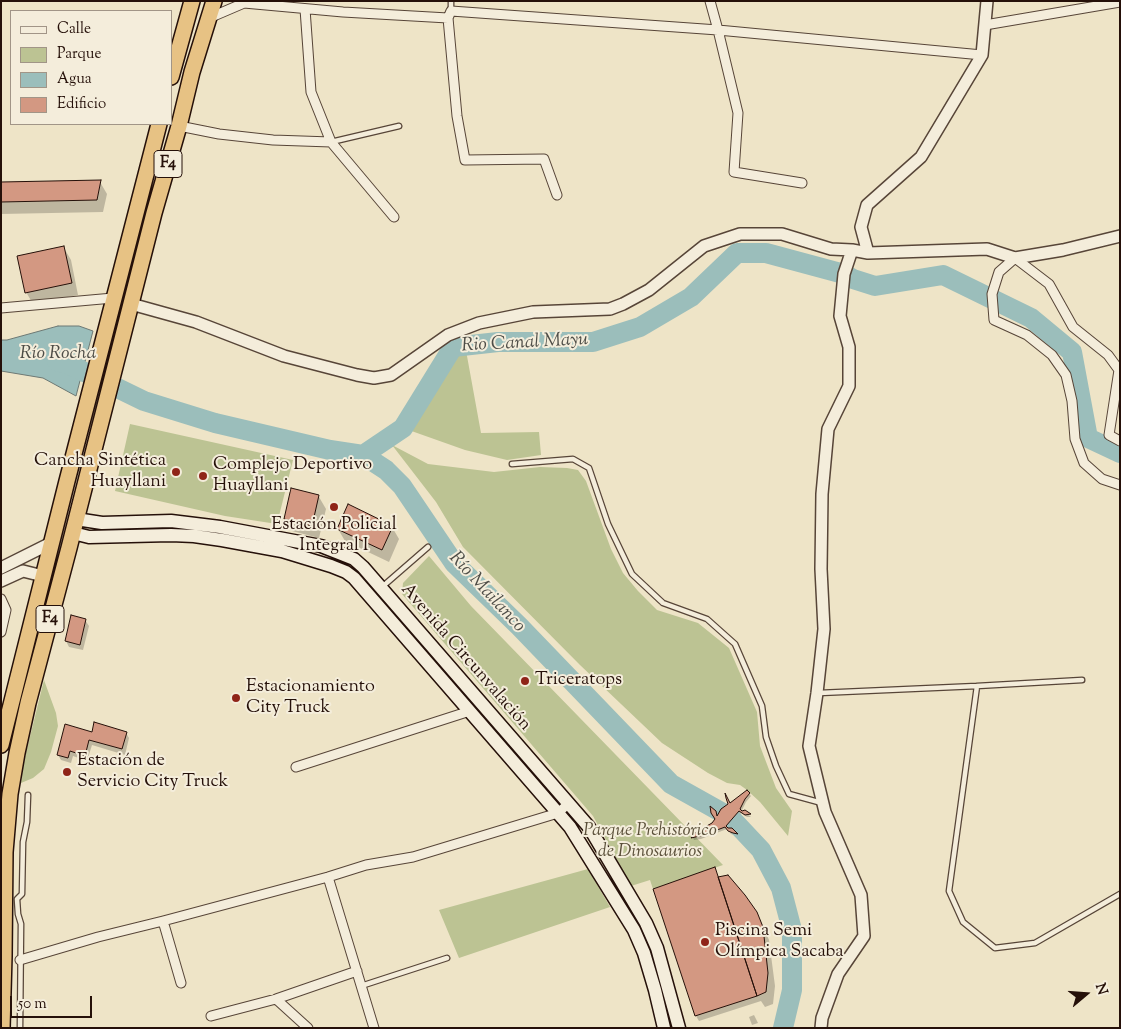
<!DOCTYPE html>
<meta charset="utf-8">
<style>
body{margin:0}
#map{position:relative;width:1121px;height:1029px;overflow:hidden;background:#eee4c7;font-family:"Sorts Mill Goudy",serif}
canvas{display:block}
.frame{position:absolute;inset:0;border:2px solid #251009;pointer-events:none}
.legend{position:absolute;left:10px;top:10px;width:162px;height:115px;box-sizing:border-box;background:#f4eddb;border:1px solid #a19587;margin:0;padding:6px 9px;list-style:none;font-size:15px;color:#251009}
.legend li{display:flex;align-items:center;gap:10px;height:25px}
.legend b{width:25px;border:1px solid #a19587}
.north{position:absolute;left:1061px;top:969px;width:50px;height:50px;-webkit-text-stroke:4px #f4eddb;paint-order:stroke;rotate:72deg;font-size:14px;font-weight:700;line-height:20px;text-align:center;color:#251009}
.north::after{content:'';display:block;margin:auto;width:18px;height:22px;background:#251009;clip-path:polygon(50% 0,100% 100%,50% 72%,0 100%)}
.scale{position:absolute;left:10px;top:996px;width:82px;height:22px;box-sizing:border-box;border:2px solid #251009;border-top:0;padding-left:6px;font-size:15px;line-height:18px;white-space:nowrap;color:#251009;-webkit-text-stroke:4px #f4eddb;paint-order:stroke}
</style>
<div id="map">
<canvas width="1121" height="1029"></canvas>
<div class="frame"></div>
<ul class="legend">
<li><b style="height:6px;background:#f4eddb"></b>Calle</li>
<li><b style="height:14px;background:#bcc393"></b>Parque</li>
<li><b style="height:14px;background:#9bbebb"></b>Agua</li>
<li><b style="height:14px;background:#d39882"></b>Edificio</li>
</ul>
<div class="north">N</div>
<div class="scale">50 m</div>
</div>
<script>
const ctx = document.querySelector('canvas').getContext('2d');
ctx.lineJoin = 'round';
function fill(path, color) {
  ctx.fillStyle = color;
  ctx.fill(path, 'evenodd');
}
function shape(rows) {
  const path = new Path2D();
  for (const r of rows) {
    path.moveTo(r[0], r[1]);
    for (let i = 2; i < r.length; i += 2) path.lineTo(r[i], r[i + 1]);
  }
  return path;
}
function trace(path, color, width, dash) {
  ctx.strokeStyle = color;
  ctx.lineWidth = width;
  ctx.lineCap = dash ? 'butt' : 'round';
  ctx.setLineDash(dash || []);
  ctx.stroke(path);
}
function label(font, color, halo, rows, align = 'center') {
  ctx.font = font + ' "Sorts Mill Goudy",serif';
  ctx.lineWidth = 4;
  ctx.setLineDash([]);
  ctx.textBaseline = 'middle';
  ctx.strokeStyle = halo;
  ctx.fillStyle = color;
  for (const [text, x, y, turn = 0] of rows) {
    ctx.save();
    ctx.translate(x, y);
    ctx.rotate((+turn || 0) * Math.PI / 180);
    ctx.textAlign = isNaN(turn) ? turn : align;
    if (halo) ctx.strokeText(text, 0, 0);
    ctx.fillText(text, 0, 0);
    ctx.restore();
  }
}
fill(shape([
 [465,345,481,433,539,432,541,455,507,460,465,450,403,428,453,347],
 [130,424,293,460,277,524,225,516,115,491],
 [392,445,428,464,494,472,540,467,567,468,578,470,586,481,611,549,623,573,638,591,657,610,698,623,729,648,757,712,760,746,776,788,792,811,788,836,760,802,747,790,740,785,727,783,708,773,662,743,580,665,463,547,436,502],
 [429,556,471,606,723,865,653,889,650,880,631,886,593,816,402,594,403,583],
 [44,680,56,713,58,726,51,752,44,769,33,778,21,783,23,765],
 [588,869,610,907,459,958,439,910]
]), '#bcc393');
const water = shape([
 [58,326,79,326,93,331,76,396,43,378,1,371,1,340,7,340,58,326]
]);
fill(water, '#9bbebb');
trace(water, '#6c7874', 1);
fill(shape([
 [100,182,107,194,103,212,1,214,1,183],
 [64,248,71,260,78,295,33,304,26,292],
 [319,497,326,509,319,538,292,531,285,519],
 [292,520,318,526,318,529,292,522],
 [392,527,399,539,389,562,345,541,338,529],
 [85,620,89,626,83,650,69,647,66,641],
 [126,733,129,738,125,755,92,745,87,761,73,756,71,763,61,760,58,755,92,734],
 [747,792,751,796,746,802,741,812,745,812,751,817,747,817,741,813,727,829,701,839,694,840,693,838,696,833,713,824,718,817],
 [727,829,731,829,738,836,731,834],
 [714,869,719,878,756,913,763,926,769,940,775,986,773,1004,765,1007,761,1001,699,1021,696,1016],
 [754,1015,758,1023,752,1025,749,1017]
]), '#0003');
trace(shape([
 [57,361,68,364,144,401,215,423,330,450,363,455,386,470,402,486,454,563,519,626,671,784,730,817,761,850,781,888,792,930,792,990,783,1028],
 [363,455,403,428,453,347,498,342,593,342,640,327,691,297,737,253,766,253,844,274,853,279,875,286,943,275,1031,318,1072,352,1088,438,1120,453]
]), '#9bbebb', 20);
const building = shape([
 [101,180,97,200,1,202,1,182,101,180],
 [64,246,72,283,25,293,17,256,64,246],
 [291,488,319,495,312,526,284,519,291,488],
 [348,504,393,526,382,550,337,529,348,504],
 [71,615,86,619,80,645,65,641,71,615],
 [94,722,127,732,122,749,89,740,85,756,70,751,68,758,57,755,65,724,92,732,94,722],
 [747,790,750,793,745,799,740,809,742,811,745,810,751,814,745,815,739,811,726,826,728,828,732,828,738,834,733,833,728,831,725,827,704,835,691,838,696,832,712,823,715,819,711,813,710,806,716,811,717,816,721,809,728,804,726,798,725,793,730,803,747,790],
 [715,867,757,996,695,1016,653,889,715,867],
 [728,875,745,895,757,912,763,927,768,973,766,992,757,996,718,877,728,875]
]);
fill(building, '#d39882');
trace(building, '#251009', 1);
const service = shape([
 [451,1,451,11],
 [331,142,399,126],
 [512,464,573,459,589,468,608,524,632,574,663,603,707,619,735,644,762,706,766,737,776,766,789,794,822,803],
 [382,587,428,547],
 [977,686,949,891,963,922,995,948,1035,943,1120,894],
 [819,693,977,686,1082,680],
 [361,986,447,958],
 [20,1028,21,924,18,914,17,899,22,894,23,842,27,822,28,795]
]);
const minor = shape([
 [710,1,718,30,738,113,734,172,802,183],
 [305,9,311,92,331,142,394,217],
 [209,18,244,3,343,12,448,18],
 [985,25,1120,2],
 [179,126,219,134,273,140,331,142],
 [557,195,544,159,465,160,457,116,448,18,451,11,718,30,982,55],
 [1,308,113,298],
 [1120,441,1109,435,1119,370,1108,355,1073,327,1049,284,1015,258,999,272,992,294,994,320,1027,335,1052,355,1066,375,1072,401,1075,439,1084,463,1102,479,1120,485],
 [1,599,6,610,1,632],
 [296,767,470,711],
 [328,877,374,1028],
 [163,921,181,983],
 [20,960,98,937,163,921,328,877,366,865,413,857,558,813,569,803],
 [276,999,308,1028],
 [211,1016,276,999,357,971]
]);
const tertiary = shape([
 [868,253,861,227,867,205,921,157,982,55,987,1],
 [131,304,196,322,284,356,357,375,374,378,391,375,448,335,479,323,533,312,610,309,623,304,649,290,704,246,740,234,782,234,831,249,852,250,868,253,987,249,1015,258,1063,250,1120,236],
 [1,568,51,543],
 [1,581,23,571,43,576],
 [821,1028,822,1018,838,974,864,936,861,895,825,812,809,746,817,693,824,629,821,569,822,494,828,429,849,386,849,347,840,316,844,274,852,250]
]);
const secondary = shape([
 [76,519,102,523,171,521,220,527,321,546,354,559,363,567,589,827,646,923,657,948,679,1028],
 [73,533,89,537,171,535,194,536,222,540,282,551,331,566,346,572,354,578,570,827,634,930,644,953,655,990,664,1028]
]);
const trunk = shape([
 [171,77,192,1],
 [1,745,67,481,159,124],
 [2,1028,4,956,5,852,10,794,17,753,28,703,69,548,154,213,179,126,192,72,214,1]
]);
trace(service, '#574538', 7);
trace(minor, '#574538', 11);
trace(tertiary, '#574538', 14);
trace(secondary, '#251009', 15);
trace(trunk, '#251009', 18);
trace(service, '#f4eddb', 4.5);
trace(minor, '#f4eddb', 9);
trace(tertiary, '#f4eddb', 11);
trace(secondary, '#f4eddb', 12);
trace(trunk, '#e7c284', 15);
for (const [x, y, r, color] of [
 [176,472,5,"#8f2418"],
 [203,476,5,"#8f2418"],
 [334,507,5,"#8f2418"],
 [525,681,5,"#8f2418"],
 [236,698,5,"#8f2418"],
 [67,772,5,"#8f2418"],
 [705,942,5,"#8f2418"]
]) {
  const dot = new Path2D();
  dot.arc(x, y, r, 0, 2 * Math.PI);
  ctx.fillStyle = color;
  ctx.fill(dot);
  trace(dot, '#f4eddb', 2);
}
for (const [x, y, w] of [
 [168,164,28],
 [50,619,28]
]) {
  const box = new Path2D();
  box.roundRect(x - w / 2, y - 13.5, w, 27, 4);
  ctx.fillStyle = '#f4eddb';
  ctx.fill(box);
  trace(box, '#251009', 1);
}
label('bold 16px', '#251009', null, [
 ["F4",168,164],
 ["F4",50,619]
]);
label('18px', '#251009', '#f4eddb', [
 ["Cancha Sintética",166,462,"right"],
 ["Huayllani",166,483,"right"],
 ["Complejo Deportivo",213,466],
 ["Huayllani",213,487],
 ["Estación Policial",334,526,"center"],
 ["Integral I",334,547,"center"],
 ["Triceratops",535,681],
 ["Estacionamiento",246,688],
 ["City Truck",246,709],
 ["Estación de",77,762],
 ["Servicio City Truck",77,783],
 ["Piscina Semi",715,932],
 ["Olímpica Sacaba",715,953]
], 'left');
label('18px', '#251009', '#f4eddb', [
 ["Avenida Circunvalación",465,658,49]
]);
label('italic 18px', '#5a4f39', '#f4eddb', [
 ["Parque Prehistórico",650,832],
 ["de Dinosaurios",650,853]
]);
label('italic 19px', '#4e4d47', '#f4eddb', [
 ["Rio Canal Mayu",525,344,-3],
 ["Río Rocha",58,355],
 ["Río Mailanco",486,593,47]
]);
</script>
